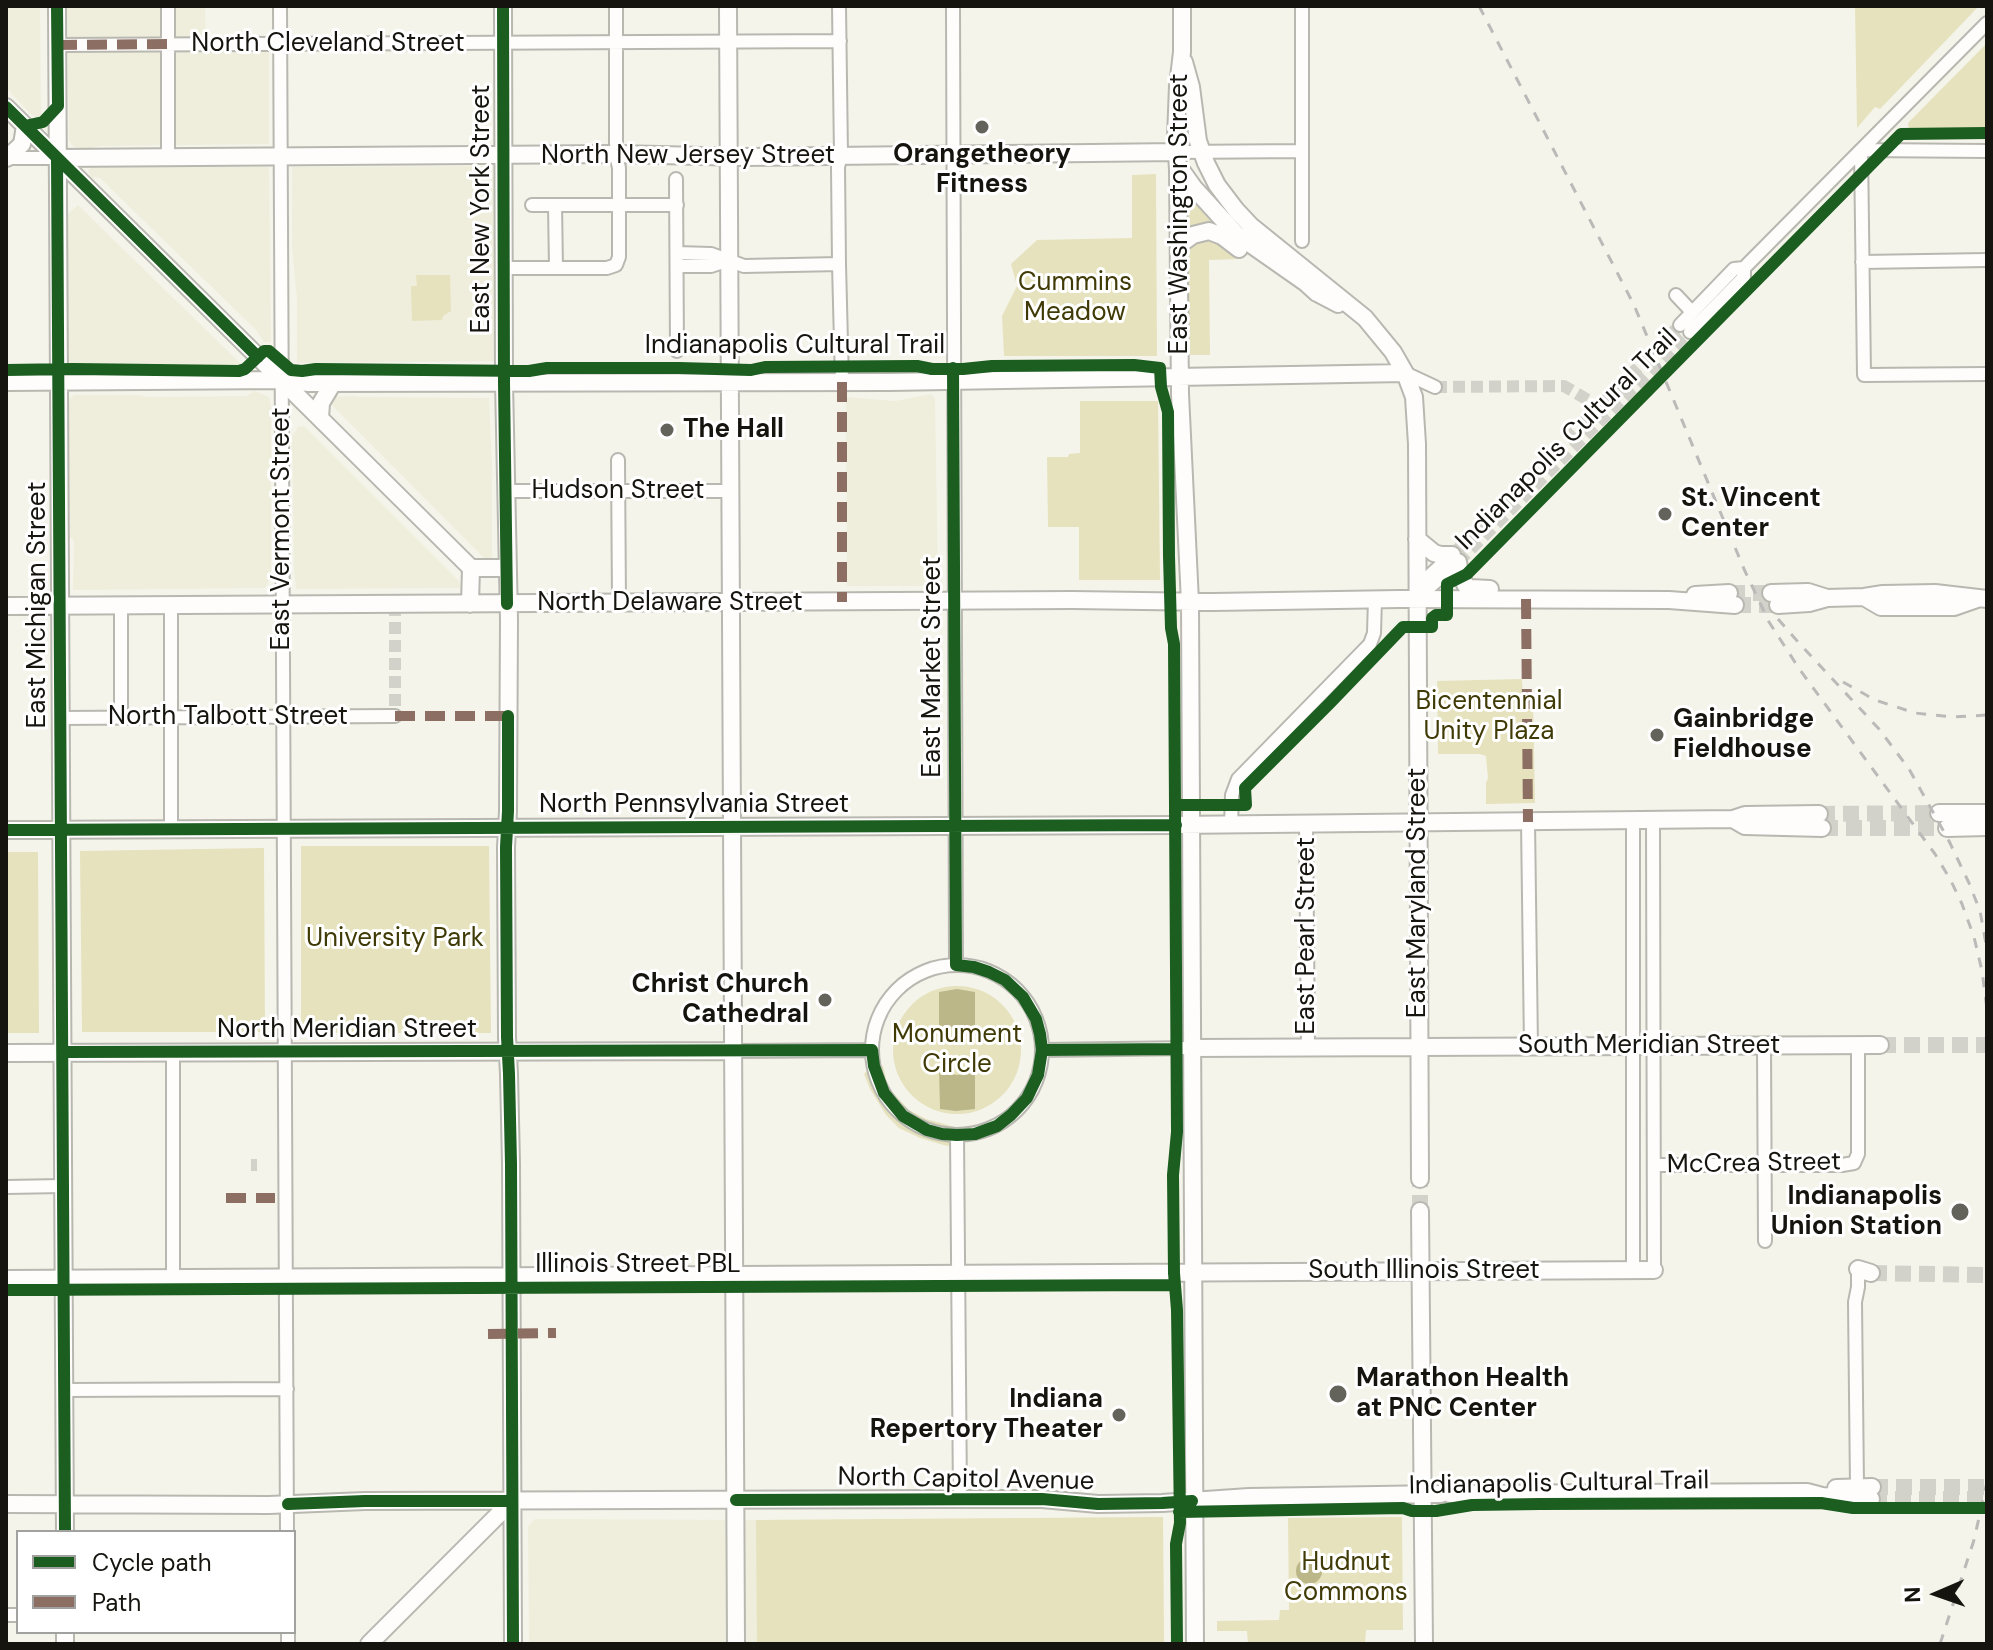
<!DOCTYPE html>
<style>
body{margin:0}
#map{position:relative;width:1993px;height:1650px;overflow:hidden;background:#f5f4eb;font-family:"DM Sans",sans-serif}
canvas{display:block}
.frame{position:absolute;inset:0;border:8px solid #15140e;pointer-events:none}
.legend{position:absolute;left:16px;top:1530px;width:280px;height:104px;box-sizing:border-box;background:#fff;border:2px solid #a1a19f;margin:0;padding:10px 14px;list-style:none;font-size:24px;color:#15140e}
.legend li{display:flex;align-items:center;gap:16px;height:40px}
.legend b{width:40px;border:2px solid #a1a19f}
.north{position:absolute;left:1897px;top:1554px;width:80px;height:80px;-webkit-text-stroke:6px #fff;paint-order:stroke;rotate:268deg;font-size:22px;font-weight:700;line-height:32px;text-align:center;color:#15140e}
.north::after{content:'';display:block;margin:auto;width:28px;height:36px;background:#15140e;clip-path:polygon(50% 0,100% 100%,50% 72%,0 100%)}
</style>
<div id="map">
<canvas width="1993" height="1650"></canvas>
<div class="frame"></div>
<ul class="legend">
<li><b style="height:10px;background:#1b5e20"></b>Cycle path</li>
<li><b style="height:10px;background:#8d6e63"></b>Path</li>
</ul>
<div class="north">N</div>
</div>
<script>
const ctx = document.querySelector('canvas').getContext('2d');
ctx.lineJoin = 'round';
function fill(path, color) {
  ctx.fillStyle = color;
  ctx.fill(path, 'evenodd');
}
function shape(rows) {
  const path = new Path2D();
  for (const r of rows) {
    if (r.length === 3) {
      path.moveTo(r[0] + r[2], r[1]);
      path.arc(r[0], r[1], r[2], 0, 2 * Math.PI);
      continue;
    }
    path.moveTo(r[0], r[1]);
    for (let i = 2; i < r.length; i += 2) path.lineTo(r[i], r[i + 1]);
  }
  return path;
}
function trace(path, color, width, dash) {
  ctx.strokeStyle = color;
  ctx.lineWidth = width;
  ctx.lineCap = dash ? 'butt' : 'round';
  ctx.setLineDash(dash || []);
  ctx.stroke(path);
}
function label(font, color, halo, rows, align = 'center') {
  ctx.font = font + ' "DM Sans",sans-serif';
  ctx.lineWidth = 6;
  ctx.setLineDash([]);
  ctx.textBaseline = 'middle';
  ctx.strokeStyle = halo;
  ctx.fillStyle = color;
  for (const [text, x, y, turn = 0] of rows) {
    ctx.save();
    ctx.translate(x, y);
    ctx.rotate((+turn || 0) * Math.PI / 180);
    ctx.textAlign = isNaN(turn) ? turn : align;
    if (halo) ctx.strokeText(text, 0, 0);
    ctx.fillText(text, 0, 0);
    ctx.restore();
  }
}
fill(shape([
 [6,6,40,6,41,119,37,119,32,115,6,88],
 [67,6,205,6,206,48,269,48,269,144,99,146,84,150,74,147,69,141],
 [494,166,496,257,494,361,297,363,297,299,292,248,292,167],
 [91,167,269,167,271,342,264,342,257,331,100,178,91,177,88,171],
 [78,205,242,365,245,369,73,369,68,361,67,215],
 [255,391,269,397,271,406,271,577,265,588,73,590,74,541,72,538,68,537,68,533,67,412,69,411,69,399,74,395,139,395,147,397,246,396],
 [931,394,935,398,938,582,930,586,847,586,846,397,895,401],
 [355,396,362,397,489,398,492,463,492,559,485,559,324,397],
 [304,426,459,581,461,588,296,589,294,568,292,437,298,427],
 [1163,1517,1164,1644,529,1644,528,1526,535,1519,756,1520]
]), '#efeedc');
fill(shape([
 [1855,6,1979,6,1880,109,1875,107,1857,128],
 [1987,43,1987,129,1909,130,1908,123],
 [1156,174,1157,356,1004,356,1002,316,1017,286,1011,264,1037,240,1132,238,1132,175],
 [1185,186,1218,225,1225,246,1240,259,1209,260,1210,355,1186,355],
 [416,275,450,275,451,311,443,316,442,320,412,321,411,286,417,286],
 [1080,401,1158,401,1160,580,1079,580,1079,527,1048,527,1047,457,1068,457,1069,454,1080,453],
 [1522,679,1523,698,1533,698,1535,803,1486,804,1486,783,1488,778,1486,756,1480,754,1438,754,1437,681],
 [301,846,489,846,491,1033,301,1033],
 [264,848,265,1032,82,1032,80,851],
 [6,852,38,852,39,1033,6,1033],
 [957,1050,64],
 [878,1064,883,1066,888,1087,909,1110,926,1119,955,1127,957,1132,952,1145,947,1146,920,1138,899,1128,886,1115,870,1089,864,1074,871,1066],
 [1163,1517,1164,1644,757,1644,756,1520],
 [1402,1517,1403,1630,1366,1630,1365,1644,1248,1644,1247,1631,1217,1631,1217,1621,1279,1620,1280,1610,1289,1610,1288,1518]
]), '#e5e2bd');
fill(shape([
 [957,989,975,992,975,1033,967,1028,957,1026,947,1028,939,1034,939,992],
 [939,1067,947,1073,957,1075,967,1073,975,1067,975,1109,956,1111,940,1109],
 [1309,1571,13]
]), '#bcb788');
trace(shape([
 [1435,387,1564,386,1588,400,1602,414],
 [1452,555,1680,325],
 [1458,562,1690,332],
 [395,604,395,716],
 [251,1165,257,1165]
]), '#d3d2ca', 12, [12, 6]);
trace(shape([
 [1729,593,1771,593],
 [1735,605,1778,605],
 [1819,814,1939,813],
 [1822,828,1947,828],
 [1880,1045,1987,1045],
 [1420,1211,1420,1179],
 [1871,1273,1987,1275],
 [1872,1487,1987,1487],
 [1871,1499,1987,1499]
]), '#d3d2ca', 16, [16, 8]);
const minor = shape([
 [280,6,287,1532],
 [616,6,616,144],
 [839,6,841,156,838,167,839,264,842,382],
 [953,6,956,965],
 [1302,6,1302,241],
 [57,45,840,41],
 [1861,150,1864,375,1987,374],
 [1861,150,1987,151],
 [1177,152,1302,151],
 [168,157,168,6],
 [6,158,57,158],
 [676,179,677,351],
 [532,205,677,205],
 [555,205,556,268],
 [677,253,711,254,744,266,839,264],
 [1862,262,1987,260],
 [677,266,711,266,729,260],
 [504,268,607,268,616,265,619,257,619,168,616,154],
 [1676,295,1692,312],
 [1680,325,1734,269,1744,268],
 [1690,332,1744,277,1744,268,1987,23],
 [1405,373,1435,387],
 [618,460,619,603],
 [505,491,730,491],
 [1420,592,1428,577,1452,555],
 [1422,594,1458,562],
 [171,605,171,829],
 [121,717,121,605],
 [60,718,395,716],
 [1633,820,1633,1270],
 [1653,820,1654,1270],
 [1528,822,1531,1047],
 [1306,824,1308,1048],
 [1231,825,1232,795,1238,779,1370,644,1374,633,1375,599],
 [957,1050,85],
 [1764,1046,1765,1241],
 [1042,1050,1193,1048],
 [733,1051,872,1050],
 [173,1053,173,1278],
 [957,1135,960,1499],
 [1654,1165,1842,1165,1854,1163,1858,1154,1858,1045],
 [6,1187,63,1186],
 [64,1390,287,1389],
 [1857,1487,1855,1302,1858,1287,1858,1269],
 [6,1615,18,1615],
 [288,1632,288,1644]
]);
const major = shape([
 [57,6,65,1532],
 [503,6,504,382,509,620,508,811,506,847,507,1037,509,1074,511,1164,513,1644],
 [728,6,736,1644],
 [1182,6,1182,52,1178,86,1176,137,1178,170,1180,394,1190,602,1195,1644],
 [1184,62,1191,87,1198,141,1206,163,1217,185,1236,210,1251,226,1365,318,1393,352,1405,373,1414,397,1417,444,1420,1179],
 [6,107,471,568,507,568],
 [7,158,22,144,25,126],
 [57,158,616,154,746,157,1177,152],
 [1179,167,1194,188,1236,234,1306,283,1317,293,1338,304],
 [1179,250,1182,243,1193,235,1209,231,1222,236,1239,249],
 [6,382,281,380,309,383,890,382,1405,373],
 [320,418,321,403,333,383],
 [1417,539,1434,553,1441,555,1452,555],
 [1458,562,1460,574,1466,586,1470,588,1490,589],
 [1771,593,1808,592,1827,598],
 [1695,595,1729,593],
 [1864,597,1881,607,1954,607,1977,599],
 [470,604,471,568],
 [1778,605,1809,603,1827,598,1864,597,1883,594,1935,593,1987,599],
 [6,606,1072,600,1213,602,1399,599,1669,600,1735,605],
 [1939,813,1987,813],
 [1733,819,1745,826,1822,828],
 [1947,828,1987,827],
 [6,830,1176,825,1733,819,1745,815,1819,814],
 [1193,1048,1880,1045],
 [6,1053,733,1051],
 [1420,1211,1424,1644],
 [1858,1269,1871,1273],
 [6,1279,1654,1270],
 [1836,1488,1872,1487],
 [1450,1494,1807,1492,1822,1496,1871,1499],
 [6,1504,269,1505,365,1501,935,1499,1042,1499,1098,1504,1162,1503,1249,1497,1441,1494],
 [65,1632,65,1644],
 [369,1644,512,1501]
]);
trace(minor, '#b8b8b1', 16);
trace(major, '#b8b8b1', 20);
trace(minor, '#fefdfc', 12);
trace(major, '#fefdfc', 16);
trace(shape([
 [1479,6,1634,305,1744,569,1769,622,1800,670,1935,854,1950,879,1962,904,1974,937,1982,971,1987,1009],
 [1778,619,1798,642,1879,729,1909,769,1949,841,1969,883,1980,911,1986,944],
 [1843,682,1875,700,1915,713,1952,717,1987,715],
 [1940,1644,1974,1540,1987,1482]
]), '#bbbab8', 3, [10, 10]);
trace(shape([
 [57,45,168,44],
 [842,382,842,602],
 [1526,599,1528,822],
 [395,716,508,716],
 [226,1198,275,1198],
 [488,1334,556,1333]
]), '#8d6e63', 10, [20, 10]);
trace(shape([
 [503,6,504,382,507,604],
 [6,107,258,357],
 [25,126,43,122,58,106,57,6],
 [57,158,65,1532],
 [6,370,73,369,239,371,245,369,264,351,269,351,291,370,302,371,316,369,529,371,547,368,679,368,751,370,765,367,917,366,932,369,963,369,992,366,1134,365,1160,368,1161,387,1168,412,1169,556,1171,628,1174,644,1177,1132,1173,1175,1174,1273,1177,1310,1180,1523,1176,1544,1177,1644],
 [508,716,508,811,506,847,507,1037,509,1074,511,1164,513,1644],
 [1176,805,1246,805,1245,788,1330,703,1403,627,1432,627,1432,618,1436,615,1447,615,1447,584,1467,574,1901,134,1987,133],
 [6,830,1176,825],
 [1042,1050,1176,1049],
 [63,1052,872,1050,874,1066,884,1093,903,1116,927,1130,942,1134,957,1135,975,1134,997,1126,1011,1115,1027,1098,1038,1075,1042,1050,1040,1034,1036,1019,1023,997,1005,980,989,972,974,967,956,965,953,368],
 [6,1290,1175,1285],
 [736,1500,1042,1499,1098,1504,1162,1503,1192,1501],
 [288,1504,365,1501,512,1501],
 [1179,1512,1403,1508,1412,1511,1436,1511,1472,1505,1540,1504,1821,1503,1853,1508,1987,1508]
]), '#1b5e20', 12);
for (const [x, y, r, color] of [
 [982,127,8,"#63625b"],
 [667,430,8,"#63625b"],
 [1665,514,8,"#63625b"],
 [1657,735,8,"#63625b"],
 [825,1000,8,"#63625b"],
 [1960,1212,10,"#63625b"],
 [1338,1394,10,"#63625b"],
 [1119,1415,8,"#63625b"]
]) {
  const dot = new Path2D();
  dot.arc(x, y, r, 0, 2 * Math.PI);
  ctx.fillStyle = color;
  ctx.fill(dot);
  trace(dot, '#fff', 3);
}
label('26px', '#15140e', '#fff', [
 ["North Cleveland Street",328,44],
 ["North New Jersey Street",688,156],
 ["East New York Street",482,209,-90],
 ["East Washington Street",1180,214,-90],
 ["Indianapolis Cultural Trail",795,346],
 ["Indianapolis Cultural Trail",1567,440,-45],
 ["Hudson Street",618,491],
 ["East Vermont Street",282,529,-90],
 ["North Delaware Street",670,603],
 ["East Michigan Street",38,605,-90],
 ["East Market Street",933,667,-90],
 ["North Talbott Street",228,717],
 ["North Pennsylvania Street",694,805],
 ["East Maryland Street",1418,893,-90],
 ["East Pearl Street",1307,936,-90],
 ["North Meridian Street",347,1030],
 ["South Meridian Street",1649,1046],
 ["McCrea Street",1754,1164,-1],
 ["Illinois Street PBL",638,1265],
 ["South Illinois Street",1424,1271],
 ["North Capitol Avenue",966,1480,1],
 ["Indianapolis Cultural Trail",1559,1484,-1]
]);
label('bold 26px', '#15140e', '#fff', [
 ["Orangetheory",982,155,"center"],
 ["Fitness",982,185,"center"],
 ["The Hall",683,430],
 ["St. Vincent",1681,499],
 ["Center",1681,529],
 ["Gainbridge",1673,720],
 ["Fieldhouse",1673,750],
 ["Christ Church",809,985,"right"],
 ["Cathedral",809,1015,"right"],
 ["Indianapolis",1942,1197,"right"],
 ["Union Station",1942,1227,"right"],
 ["Marathon Health",1356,1379],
 ["at PNC Center",1356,1409],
 ["Indiana",1103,1400,"right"],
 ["Repertory Theater",1103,1430,"right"]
], 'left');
label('26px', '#403b06', '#fff', [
 ["Cummins",1075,283],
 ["Meadow",1075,313],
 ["Bicentennial",1489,702],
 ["Unity Plaza",1489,732],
 ["University Park",395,939],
 ["Monument",957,1035],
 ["Circle",957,1065],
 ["Hudnut",1346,1563],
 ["Commons",1346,1593]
]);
</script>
